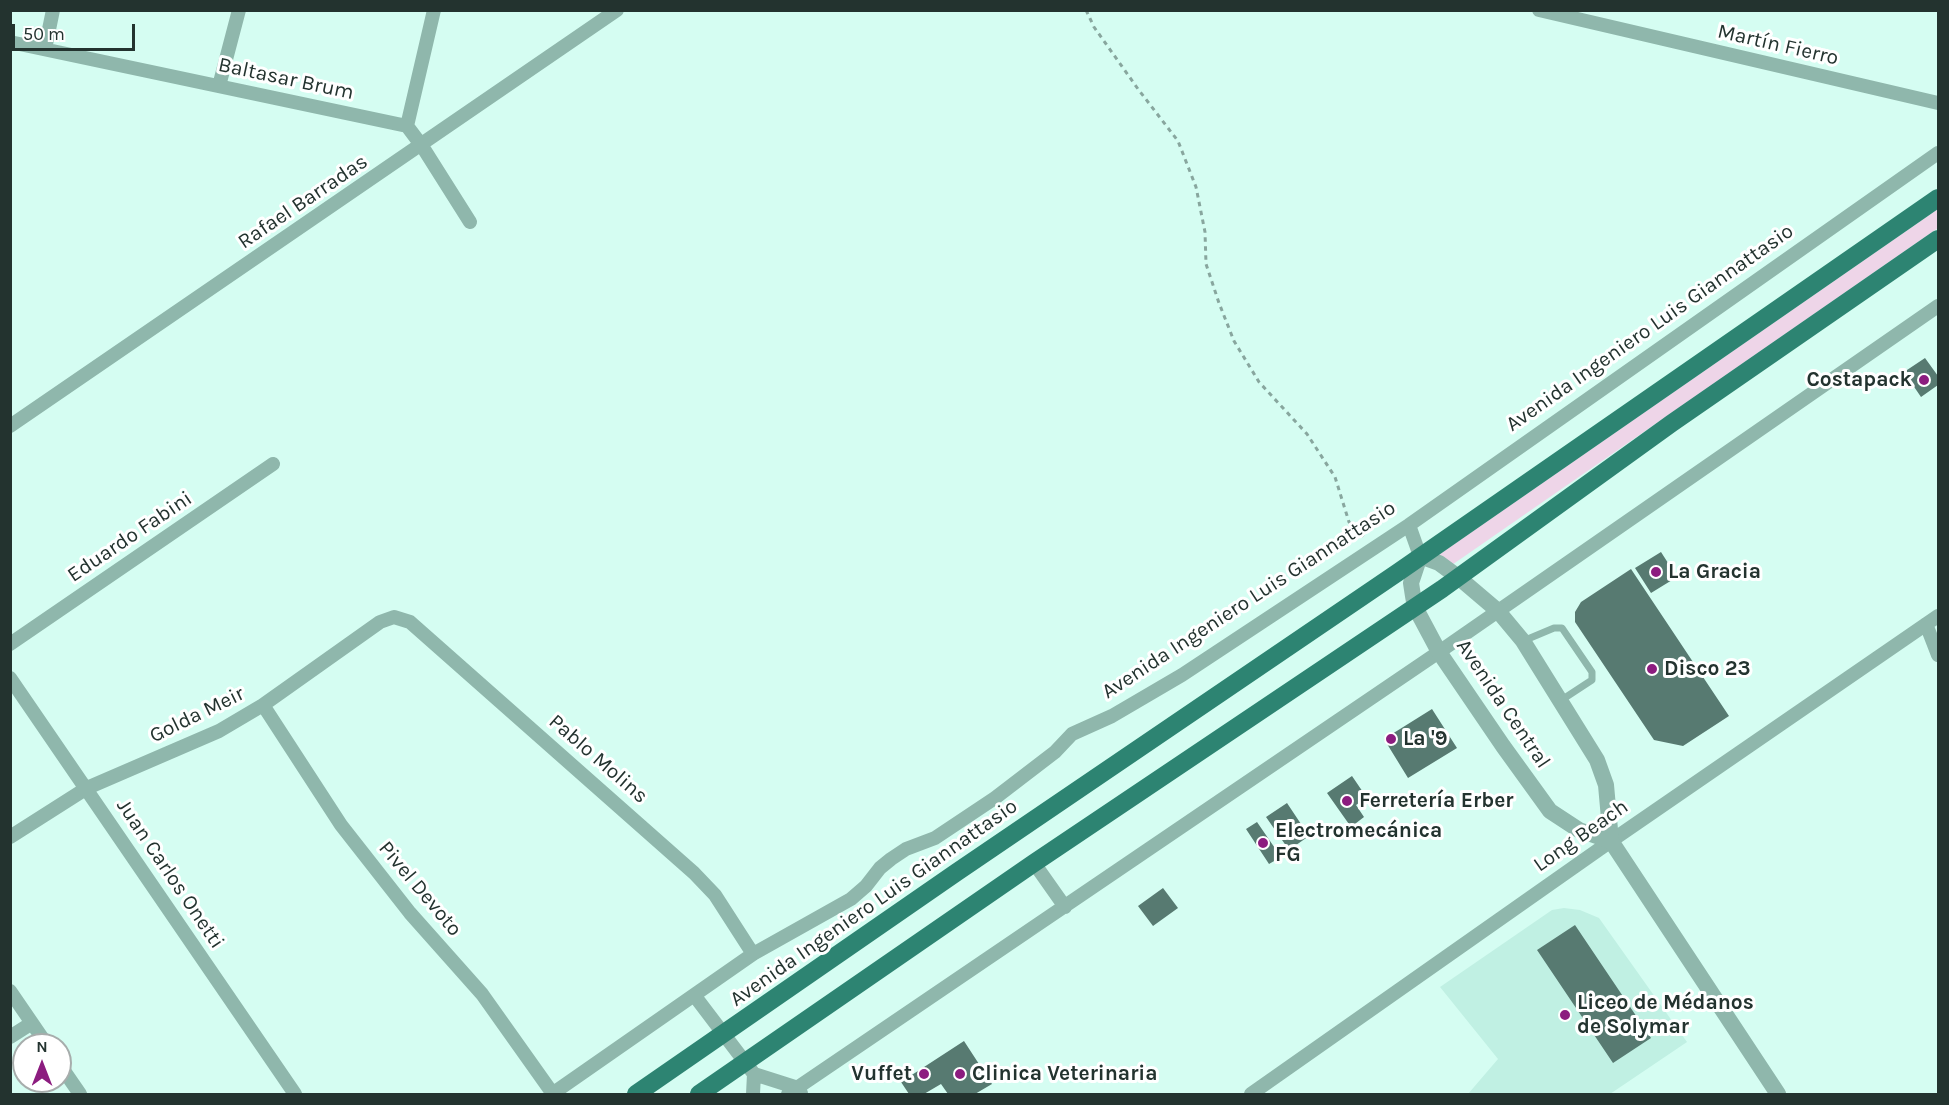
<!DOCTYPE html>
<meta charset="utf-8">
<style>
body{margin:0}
#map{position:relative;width:1949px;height:1105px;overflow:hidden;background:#d5fdf2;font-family:Karla,sans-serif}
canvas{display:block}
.frame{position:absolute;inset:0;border:12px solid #23332f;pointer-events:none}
.north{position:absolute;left:12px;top:1033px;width:60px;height:60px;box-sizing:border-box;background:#fff;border:2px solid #a7adac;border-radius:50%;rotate:0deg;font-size:16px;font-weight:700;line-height:24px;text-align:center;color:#23332f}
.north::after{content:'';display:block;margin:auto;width:21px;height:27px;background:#8c1c7f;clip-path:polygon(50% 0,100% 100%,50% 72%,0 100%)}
.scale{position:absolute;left:12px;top:24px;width:123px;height:27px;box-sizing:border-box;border:3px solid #23332f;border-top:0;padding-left:8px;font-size:18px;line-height:21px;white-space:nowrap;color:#23332f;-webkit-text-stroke:4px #fff;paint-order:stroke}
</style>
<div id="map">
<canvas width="1949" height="1105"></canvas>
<div class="frame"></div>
<div class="north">N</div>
<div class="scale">50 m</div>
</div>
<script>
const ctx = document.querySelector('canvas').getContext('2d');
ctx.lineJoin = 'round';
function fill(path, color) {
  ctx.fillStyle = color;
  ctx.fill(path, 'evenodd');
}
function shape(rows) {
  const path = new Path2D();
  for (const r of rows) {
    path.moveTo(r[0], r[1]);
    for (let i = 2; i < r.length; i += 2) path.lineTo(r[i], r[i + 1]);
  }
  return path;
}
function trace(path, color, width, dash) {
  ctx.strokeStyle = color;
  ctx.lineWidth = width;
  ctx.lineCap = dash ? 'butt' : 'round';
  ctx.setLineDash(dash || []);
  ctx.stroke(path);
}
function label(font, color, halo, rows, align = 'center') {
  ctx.font = font + ' Karla,sans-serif';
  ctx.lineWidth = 6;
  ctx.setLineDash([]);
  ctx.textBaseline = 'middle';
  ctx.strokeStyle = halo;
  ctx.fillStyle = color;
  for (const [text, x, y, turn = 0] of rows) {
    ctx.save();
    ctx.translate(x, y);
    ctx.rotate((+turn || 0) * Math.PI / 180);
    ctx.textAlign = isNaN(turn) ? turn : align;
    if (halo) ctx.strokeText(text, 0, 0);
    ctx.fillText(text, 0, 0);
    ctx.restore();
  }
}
fill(shape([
 [1564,908,1580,910,1599,918,1687,1042,1610,1094,1468,1094,1498,1059,1440,987,1552,910]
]), '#c0f0e3');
fill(shape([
 [1938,209,1938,228,1449,567,1438,559,1440,554]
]), '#eed5e8');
fill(shape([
 [1925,358,1938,376,1938,385,1921,397,1904,372],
 [1661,552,1677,577,1651,593,1635,568],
 [1631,569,1729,716,1683,746,1654,740,1575,622,1575,612,1581,602],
 [1432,709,1457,748,1408,778,1384,739],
 [1352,776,1367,798,1356,805,1364,817,1351,827,1327,793],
 [1287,803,1309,836,1289,850,1266,817],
 [1257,822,1281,857,1269,864,1246,829],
 [1163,888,1178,908,1153,926,1138,906],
 [1575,925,1651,1038,1613,1063,1537,950],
 [964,1041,992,1084,975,1094,948,1094,941,1084,924,1094,909,1094,901,1082]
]), '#577a71');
trace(shape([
 [1086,10,1094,27,1138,89,1178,141,1196,187,1205,232,1206,264,1219,303,1234,341,1259,382,1307,434,1335,477,1349,522,1364,537]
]), '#88a69e', 3, [4.5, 4.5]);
trace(shape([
 [1523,641,1554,628,1562,628,1592,672,1592,680,1560,701]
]), '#8fb7ac', 7);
trace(shape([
 [1539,10,1938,103],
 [10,42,407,126,422,146,470,222],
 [45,49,53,10],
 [219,86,239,10],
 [407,126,434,10],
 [10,426,617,10],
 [1409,525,1420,556],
 [1926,624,1938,655],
 [10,644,273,464],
 [10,678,295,1094],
 [263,705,341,825,410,913,482,994,553,1094],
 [10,837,87,788,219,731,263,705,380,622,394,617,410,622,694,873,715,895,753,954],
 [1034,863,1065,907],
 [10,991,47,1045],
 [694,995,754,1074,798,1088,801,1093],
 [10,1037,32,1023],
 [60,1065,80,1094],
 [552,1094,753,954,851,899,866,886,880,868,891,859,906,849,935,838,995,798,1055,752,1072,734,1112,716,1182,675,1409,525,1938,153],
 [753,1094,754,1074],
 [788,1094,1439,652,1938,306],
 [1251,1094,1611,841,1938,616]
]), '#8fb7ac', 14);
trace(shape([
 [1611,841,1579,830,1550,811,1503,746,1439,652,1415,607,1413,596,1411,583,1420,556,1439,563,1458,577,1498,611,1523,641,1597,760,1606,785,1611,841,1778,1094]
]), '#8fb7ac', 16);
trace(shape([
 [636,1094,957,872,1397,573,1938,198],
 [699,1094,1034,863,1442,589,1672,423,1938,239]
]), '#2d8472', 18);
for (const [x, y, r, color] of [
 [1924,380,6,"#8c1c7f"],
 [1656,572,6,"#8c1c7f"],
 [1652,669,6,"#8c1c7f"],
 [1391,739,6,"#8c1c7f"],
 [1347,801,6,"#8c1c7f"],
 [1263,843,6,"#8c1c7f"],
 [1565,1015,6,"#8c1c7f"],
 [924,1074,6,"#8c1c7f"],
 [960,1074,6,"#8c1c7f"]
]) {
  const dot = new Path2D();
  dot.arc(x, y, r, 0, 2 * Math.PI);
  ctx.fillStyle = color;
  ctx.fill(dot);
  trace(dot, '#fff', 2);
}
label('21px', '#23332f', '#fff', [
 ["Martín Fierro",1778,45,13],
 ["Baltasar Brum",286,79,12],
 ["Rafael Barradas",303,202,-34],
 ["Avenida Ingeniero Luis Giannattasio",1650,328,-35],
 ["Eduardo Fabini",130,537,-34],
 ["Avenida Ingeniero Luis Giannattasio",1249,600,-33],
 ["Avenida Central",1503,704,56],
 ["Golda Meir",197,715,-26],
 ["Pablo Molins",598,759,41],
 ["Long Beach",1581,836,-35],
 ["Juan Carlos Onetti",170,874,56],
 ["Pivel Devoto",420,889,50],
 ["Avenida Ingeniero Luis Giannattasio",874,903,-35]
]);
label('bold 21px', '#23332f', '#fff', [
 ["Costapack",1912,380,"right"],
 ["La Gracia",1668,572],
 ["Disco 23",1664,669],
 ["La '9",1403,739],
 ["Ferretería Erber",1359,801],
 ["Electromecánica",1275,831],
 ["FG",1275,855],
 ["Liceo de Médanos",1577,1003],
 ["de Solymar",1577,1027],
 ["Vuffet",912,1074,"right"],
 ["Clinica Veterinaria",972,1074]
], 'left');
</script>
